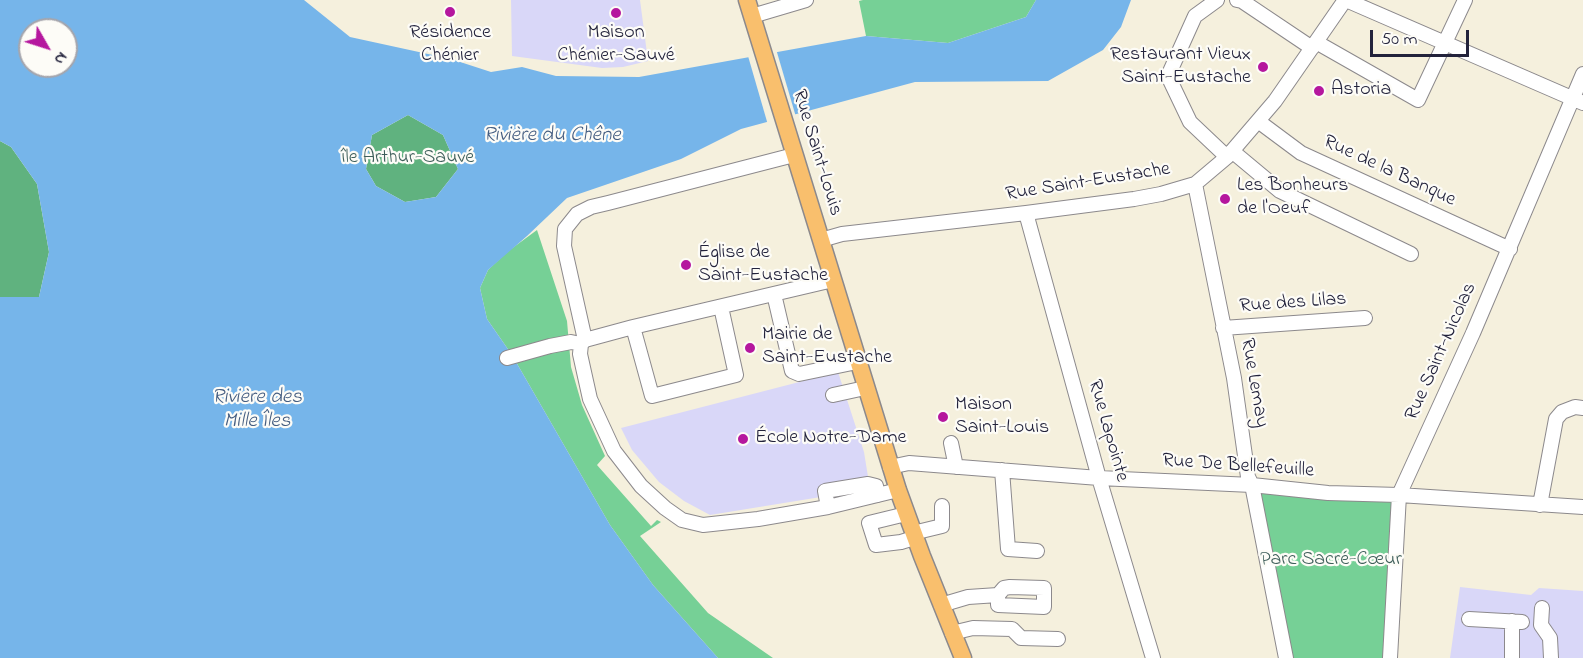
<!DOCTYPE html>
<meta charset="utf-8">
<style>
body{margin:0}
#map{position:relative;width:1583px;height:658px;overflow:hidden;background:#f5f0dd;font-family:"Indie Flower",sans-serif}
canvas{display:block}
.north{position:absolute;left:18px;top:18px;width:60px;height:60px;box-sizing:border-box;background:#fdfcf7;border:2px solid #a5a5ac;border-radius:50%;rotate:129deg;font-size:16px;font-weight:700;line-height:24px;text-align:center;color:#22223b}
.north::after{content:'';display:block;margin:auto;width:21px;height:27px;background:#b5179e;clip-path:polygon(50% 0,100% 100%,50% 72%,0 100%)}
.scale{position:absolute;left:1370px;top:30px;width:99px;height:27px;box-sizing:border-box;border:3px solid #22223b;border-top:0;padding-left:8px;font-size:18px;line-height:21px;white-space:nowrap;color:#22223b;-webkit-text-stroke:4px #fdfcf7;paint-order:stroke}
</style>
<div id="map">
<canvas width="1583" height="658"></canvas>
<div class="north">N</div>
<div class="scale">50 m</div>
</div>
<script>
const ctx = document.querySelector('canvas').getContext('2d');
ctx.lineJoin = 'round';
function fill(path, color) {
  ctx.fillStyle = color;
  ctx.fill(path, 'evenodd');
}
function shape(rows) {
  const path = new Path2D();
  for (const r of rows) {
    path.moveTo(r[0], r[1]);
    for (let i = 2; i < r.length; i += 2) path.lineTo(r[i], r[i + 1]);
  }
  return path;
}
function trace(path, color, width, dash) {
  ctx.strokeStyle = color;
  ctx.lineWidth = width;
  ctx.lineCap = dash ? 'butt' : 'round';
  ctx.setLineDash(dash || []);
  ctx.stroke(path);
}
function label(font, color, halo, rows, align = 'center') {
  ctx.font = font + ' "Indie Flower",sans-serif';
  ctx.lineWidth = 4.5;
  ctx.setLineDash([]);
  ctx.textBaseline = 'middle';
  ctx.strokeStyle = halo;
  ctx.fillStyle = color;
  for (const [text, x, y, turn = 0] of rows) {
    ctx.save();
    ctx.translate(x, y);
    ctx.rotate((+turn || 0) * Math.PI / 180);
    ctx.textAlign = isNaN(turn) ? turn : align;
    if (halo) ctx.strokeText(text, 0, 0);
    ctx.fillText(text, 0, 0);
    ctx.restore();
  }
}
fill(shape([
 [511,0,640,0,648,61,623,67,602,68,512,56],
 [838,372,864,452,870,489,710,515,684,501,659,482,632,450,621,428],
 [1460,587,1531,595,1539,588,1583,591,1583,658,1450,658]
]), '#d9d7f8');
fill(shape([
 [863,0,1036,0,1026,17,948,43,866,36,859,1],
 [537,230,567,321,571,367,582,405,605,456,597,465,651,526,657,520,661,522,640,536,708,613,773,658,718,658,653,585,610,525,512,355,487,319,480,288,488,270,507,252],
 [1252,485,1399,495,1390,658,1286,658]
]), '#76d096');
fill(shape([
 [408,115,443,135,458,169,436,197,405,202,376,186,366,169,372,135],
 [0,141,11,147,37,184,49,252,39,297,0,297]
]), '#60b27f');
fill(shape([
 [0,0,304,0,350,37,451,59,491,72,522,67,556,76,639,77,866,36,948,43,1026,17,1036,0,1131,0,1121,27,1103,50,1048,81,915,82,741,129,681,159,567,198,527,236,488,270,480,288,487,319,512,355,610,525,653,585,718,658,0,658,0,297,39,297,49,252,37,184,11,147,0,141],
 [30,30,66,30,66,66,30,66],
 [408,115,443,135,458,169,436,197,405,202,376,186,366,169,372,135]
]), '#76b5ea');
fill(shape([
 [776,49,796,117,768,125,748,56]
]), '#f5f0dd');
const minor = shape([
 [1217,0,1195,16,1168,76,1190,122,1227,157],
 [1237,0,1242,1,1312,48],
 [1346,0,1583,103],
 [752,16,806,0],
 [1316,42,1418,100,1465,0],
 [1258,121,1301,153,1510,249],
 [1232,151,1280,191,1411,254],
 [1195,184,1234,378,1248,477,1252,485,1286,658],
 [1026,213,1099,478,1153,658],
 [821,240,842,234,1026,213,1134,199,1161,194,1195,184,1227,157,1275,101,1345,0],
 [774,294,792,371,799,374,857,362],
 [633,327,652,396,736,375,721,307],
 [1223,328,1365,318],
 [585,340,564,246,565,229,577,214,591,207,608,203,794,155],
 [581,344,580,354,590,399,614,451,641,486,665,508,682,520,703,525,758,519,828,507,898,490],
 [581,344,585,340,633,327,833,280],
 [507,358,550,346,571,342,581,344],
 [833,395,865,388],
 [951,443,956,467],
 [890,467,909,463,1099,478,1252,485,1328,493,1399,495,1583,507],
 [1002,470,1008,549,1037,551],
 [1540,505,1556,419,1562,412,1575,407,1583,408],
 [828,507,825,491,868,484,876,486,878,495],
 [906,514,869,523,876,545,901,542,914,538],
 [913,533,942,526,942,506],
 [941,605,968,597,998,595,1004,588,1010,587,1044,588,1044,607,998,605,998,595],
 [1542,608,1541,625,1550,638,1551,658],
 [1469,619,1522,622],
 [952,633,973,628,1012,629,1021,638,1058,639],
 [1390,658,1399,495,1473,333,1583,74],
 [1512,658,1512,621]
]);
const major = shape([
 [747,0,898,490,922,556,963,658]
]);
trace(minor, '#8c898c', 16);
trace(major, '#8c898c', 19);
trace(minor, '#fff', 14);
trace(major, '#f9bf6d', 16);
for (const [x, y, r, color] of [
 [450,12,6,"#b5179e"],
 [616,13,6,"#b5179e"],
 [1263,67,6,"#b5179e"],
 [1319,91,6,"#b5179e"],
 [1225,199,6,"#b5179e"],
 [686,265,6,"#b5179e"],
 [750,348,6,"#b5179e"],
 [943,417,6,"#b5179e"],
 [743,439,6,"#b5179e"]
]) {
  const dot = new Path2D();
  dot.arc(x, y, r, 0, 2 * Math.PI);
  ctx.fillStyle = color;
  ctx.fill(dot);
  trace(dot, '#fdfcf7', 2);
}
label('20px', '#22223b', '#fdfcf7', [
 ["Résidence",450,34,"center"],
 ["Chénier",450,57,"center"],
 ["Maison",616,34,"center"],
 ["Chénier-Sauvé",616,57,"center"],
 ["Restaurant Vieux",1251,56,"right"],
 ["Saint-Eustache",1251,79,"right"],
 ["Astoria",1331,91],
 ["Les Bonheurs",1237,187],
 ["de l'Oeuf",1237,210],
 ["Église de",698,254],
 ["Saint-Eustache",698,277],
 ["Mairie de",762,336],
 ["Saint-Eustache",762,359],
 ["Maison",955,406],
 ["Saint-Louis",955,429],
 ["École Notre-Dame",755,439]
], 'left');
label('20px', '#22223b', '#fdfcf7', [
 ["Rue Saint-Louis",816,153,73],
 ["Rue de la Banque",1389,172,25],
 ["Rue Saint-Eustache",1088,183,-9],
 ["Rue des Lilas",1293,304,-4],
 ["Rue Saint-Nicolas",1442,352,-66],
 ["Rue Lemay",1253,383,80],
 ["Rue Lapointe",1107,431,74],
 ["Rue De Bellefeuille",1238,467,4]
]);
label('20px', '#3f5f5b', '#fdfcf7', [
 ["île Arthur-Sauvé",408,159],
 ["Parc Sacré-Cœur",1331,561]
]);
label('italic 21px', '#445d81', '#fdfcf7', [
 ["Rivière du Chêne",552,137],
 ["Rivière des",257,399],
 ["Mille Îles",257,423]
]);
</script>
